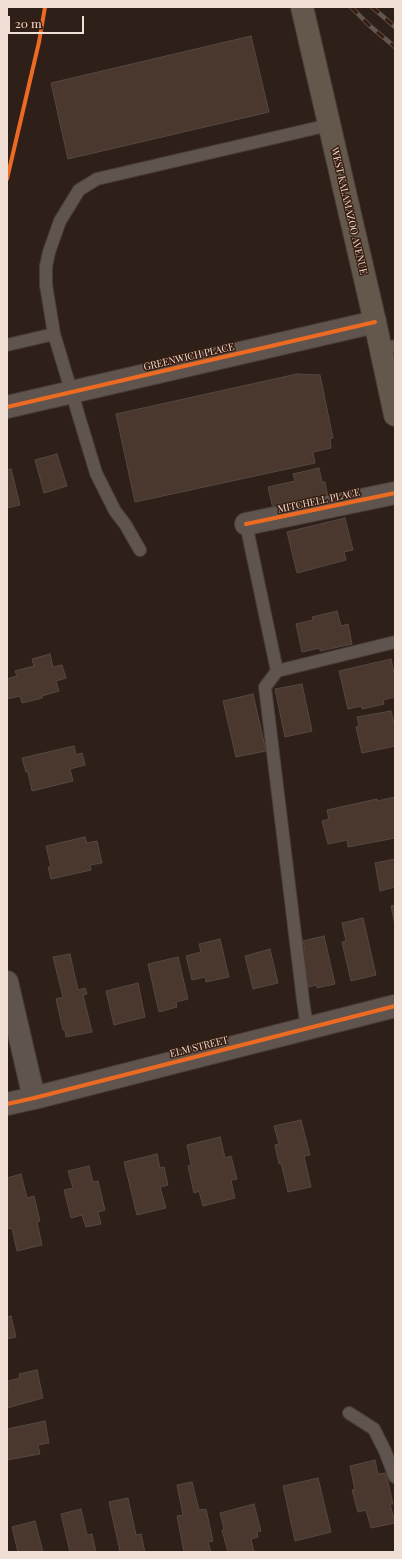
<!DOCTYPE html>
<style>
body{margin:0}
#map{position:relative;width:402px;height:1559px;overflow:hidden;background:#2e2018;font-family:"Playfair Display",serif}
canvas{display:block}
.frame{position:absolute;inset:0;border:8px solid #f1ded5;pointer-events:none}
.scale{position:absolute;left:8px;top:16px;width:76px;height:18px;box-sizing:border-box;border:2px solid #f1ded5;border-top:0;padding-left:5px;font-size:12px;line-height:14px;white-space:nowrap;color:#f1ded5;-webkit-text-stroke:3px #371c0f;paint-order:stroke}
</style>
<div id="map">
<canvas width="402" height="1559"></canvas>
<div class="frame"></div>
<div class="scale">20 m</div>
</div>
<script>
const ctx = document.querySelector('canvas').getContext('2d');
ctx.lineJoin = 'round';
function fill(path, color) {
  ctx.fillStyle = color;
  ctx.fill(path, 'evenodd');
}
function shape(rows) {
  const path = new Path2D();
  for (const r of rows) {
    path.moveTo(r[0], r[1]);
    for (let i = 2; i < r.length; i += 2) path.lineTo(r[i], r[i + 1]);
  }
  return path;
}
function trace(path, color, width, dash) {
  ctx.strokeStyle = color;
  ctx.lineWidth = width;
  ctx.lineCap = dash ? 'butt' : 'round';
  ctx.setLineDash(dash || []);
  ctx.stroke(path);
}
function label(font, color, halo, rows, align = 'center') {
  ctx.font = font + ' "Playfair Display",serif';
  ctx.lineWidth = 3;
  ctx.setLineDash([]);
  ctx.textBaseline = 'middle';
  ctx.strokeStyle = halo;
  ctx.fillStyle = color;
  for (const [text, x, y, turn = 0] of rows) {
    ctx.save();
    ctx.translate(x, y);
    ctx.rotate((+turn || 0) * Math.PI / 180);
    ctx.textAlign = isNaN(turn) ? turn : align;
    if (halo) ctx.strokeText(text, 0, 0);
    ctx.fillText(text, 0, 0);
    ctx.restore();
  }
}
const building = shape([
 [251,36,269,112,68,159,51,83,251,36],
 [297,374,320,375,333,438,330,439,331,448,313,452,315,463,135,502,116,414,297,374],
 [57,454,67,486,44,493,35,460,57,454],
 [319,468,322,482,325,482,329,502,274,513,268,487,295,481,293,474,319,468],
 [11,469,20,505,7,508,7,470,11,469],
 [345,518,353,550,344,552,346,560,297,573,287,532,345,518],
 [337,611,341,626,348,624,352,644,320,651,320,648,302,652,296,624,313,620,312,617,337,611],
 [50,654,53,667,62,665,66,678,56,681,59,691,42,696,42,698,22,703,20,696,7,699,7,679,17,676,15,671,34,666,32,659,50,654],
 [391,659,395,678,395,697,383,700,384,704,362,709,361,706,348,709,339,671,391,659],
 [302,684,312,731,285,737,275,689,302,684],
 [253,694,266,751,236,757,223,701,253,694],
 [391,711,395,727,395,746,362,753,356,727,359,726,357,717,391,711],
 [74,746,76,755,82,753,85,765,70,769,73,781,32,791,28,772,26,772,22,758,74,746],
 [395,797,395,838,348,847,347,840,328,844,322,821,329,819,327,810,377,799,377,801,395,797],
 [85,837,87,843,97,841,102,863,90,865,91,870,51,879,48,867,51,867,46,846,85,837],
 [395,859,395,887,380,891,375,863,395,859],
 [395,905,395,925,391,906,395,905],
 [363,918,376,975,351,981,342,942,346,941,342,923,363,918],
 [324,936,335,984,317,988,317,985,308,987,300,951,305,950,303,941,324,936],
 [220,939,229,977,206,982,205,977,192,980,186,956,201,952,199,944,220,939],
 [270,949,278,983,253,989,245,956,270,949],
 [70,954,78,990,85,988,87,994,83,995,92,1032,66,1037,65,1030,63,1030,56,999,63,997,53,957,70,954],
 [178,957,188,999,176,1002,177,1007,159,1012,148,964,178,957],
 [138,983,145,1017,114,1025,106,991,138,983],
 [301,1120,310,1155,304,1156,311,1187,288,1192,281,1163,279,1164,275,1145,279,1144,274,1126,301,1120],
 [220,1137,225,1158,231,1156,237,1179,231,1180,235,1198,203,1206,199,1191,194,1193,188,1166,191,1165,187,1145,220,1137],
 [157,1154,160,1168,164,1167,168,1185,160,1187,166,1208,137,1215,124,1162,157,1154],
 [89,1166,93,1182,98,1181,105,1210,98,1212,101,1224,86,1227,82,1215,71,1218,64,1190,73,1188,68,1171,89,1166],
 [21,1174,27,1198,34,1196,40,1221,37,1222,42,1245,17,1251,12,1228,7,1229,7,1178,21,1174],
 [11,1316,16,1337,7,1339,7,1317,11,1316],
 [37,1370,43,1398,7,1408,8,1381,20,1378,19,1374,37,1370],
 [45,1421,49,1443,38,1445,40,1454,7,1460,7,1429,45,1421],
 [375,1460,378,1474,386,1473,393,1504,390,1504,395,1523,371,1528,366,1510,358,1512,352,1490,355,1490,350,1466,375,1460],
 [318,1478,331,1532,295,1541,283,1486,318,1478],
 [192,1482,199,1510,206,1509,213,1541,208,1542,211,1552,184,1552,177,1516,183,1515,177,1485,192,1482],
 [128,1498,136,1535,141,1534,145,1552,114,1552,120,1551,109,1502,128,1498],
 [254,1504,261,1531,257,1532,258,1537,251,1539,254,1552,228,1552,222,1530,224,1529,220,1513,254,1504],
 [81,1509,87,1535,92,1534,96,1552,70,1552,61,1514,81,1509],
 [35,1521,43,1552,18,1552,12,1527,35,1521]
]);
fill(building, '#4a382f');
trace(building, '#544842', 1);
const service = shape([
 [7,345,54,334],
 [381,349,395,346],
 [246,524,277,671,395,642],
 [140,550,125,524,115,511,96,473,54,334,46,285,46,266,49,252,60,221,79,190,97,179,329,125],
 [277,671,265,687,303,1000,307,1028],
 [349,1413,374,1429,385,1451,395,1477]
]);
const minor = shape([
 [7,407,375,322],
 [246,524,395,493],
 [7,982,34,1098],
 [7,1104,34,1098,395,1006]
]);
const primary = shape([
 [302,7,375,322,395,415]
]);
trace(service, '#4a3c37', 14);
trace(minor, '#4a3c37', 24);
trace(primary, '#4a3c37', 24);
trace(service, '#60554e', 12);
trace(minor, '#60554e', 22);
trace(primary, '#64584d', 22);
const rail = shape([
 [351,7,370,26,395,47],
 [372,7,395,27]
]);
trace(rail, '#625750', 4.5);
trace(rail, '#371c0f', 3, [9]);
trace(shape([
 [7,179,39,42,45,7],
 [7,407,375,322],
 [246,524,395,493],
 [7,1104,34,1098,395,1006]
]), '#ed6a23', 4);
label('10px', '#f1ded5', '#371c0f', [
 ["WEST KALAMAZOO AVENUE",349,211,77],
 ["GREENWICH PLACE",189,357,-13],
 ["MITCHELL PLACE",319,501,-12],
 ["ELM STREET",199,1047,-14]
]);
</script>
